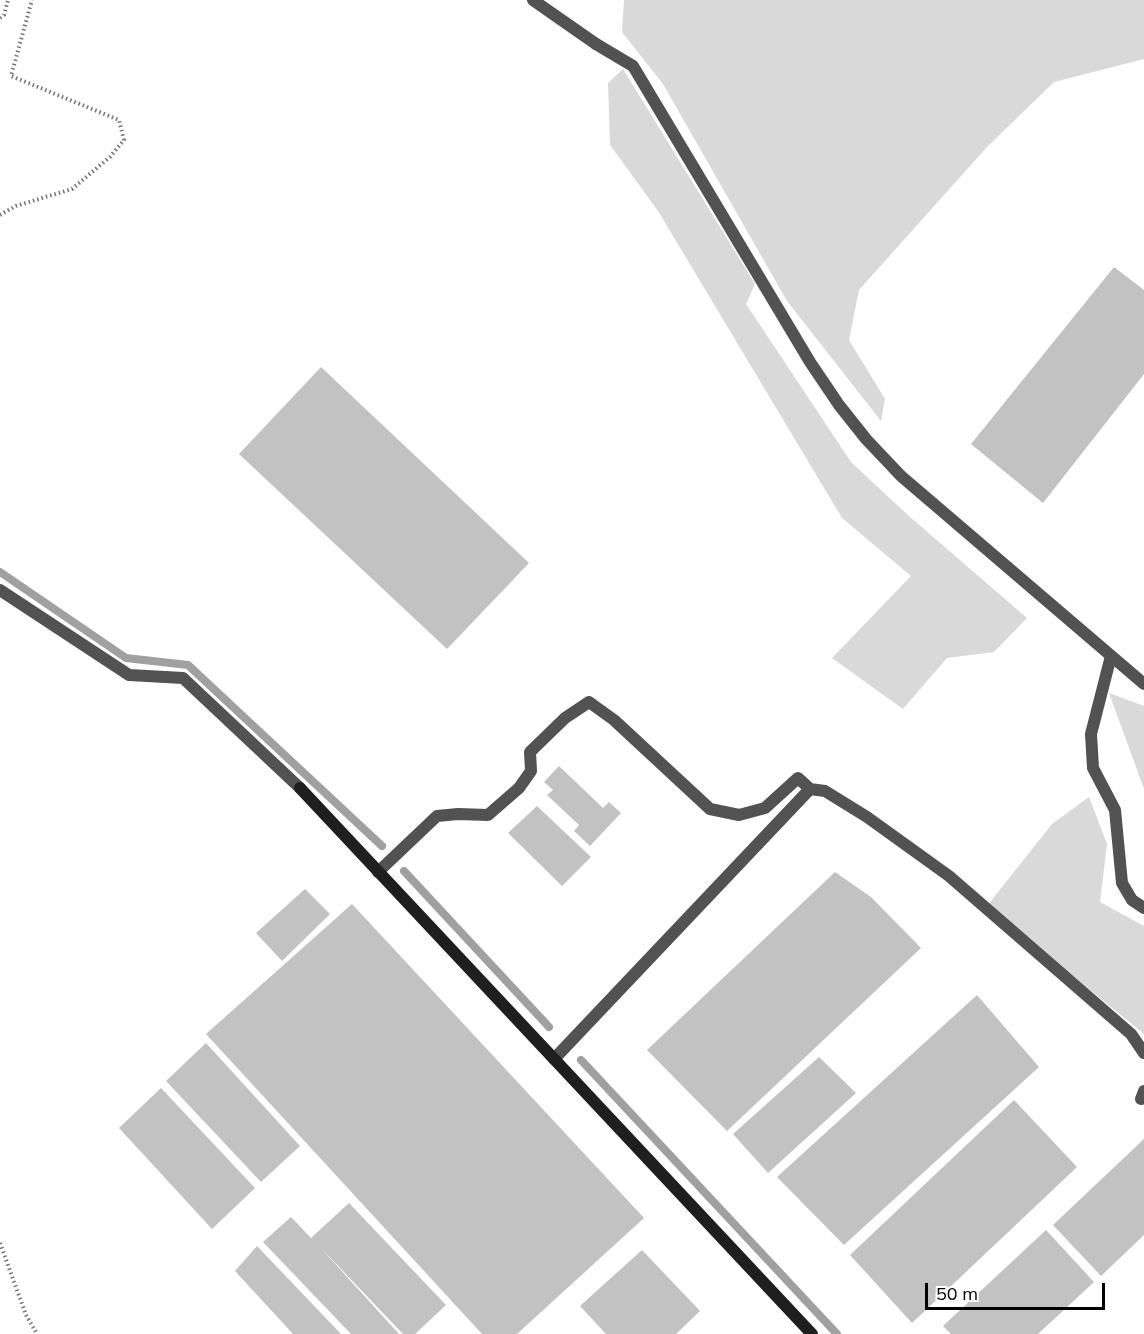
<!DOCTYPE html>
<style>
body{margin:0}
#map{position:relative;width:1144px;height:1334px;overflow:hidden;background:#fff;font-family:Mulish,sans-serif}
canvas{display:block}
.scale{position:absolute;left:925px;top:1283px;width:180px;height:27px;box-sizing:border-box;border:3px solid #000;border-top:0;padding-left:8px;font-size:18px;line-height:21px;white-space:nowrap;color:#000;-webkit-text-stroke:4px #fff;paint-order:stroke}
</style>
<div id="map">
<canvas width="1144" height="1334"></canvas>
<div class="scale">50 m</div>
</div>
<script>
const ctx = document.querySelector('canvas').getContext('2d');
ctx.lineJoin = 'round';
function fill(path, color) {
  ctx.fillStyle = color;
  ctx.fill(path, 'evenodd');
}
function shape(rows) {
  const path = new Path2D();
  for (const r of rows) {
    path.moveTo(r[0], r[1]);
    for (let i = 2; i < r.length; i += 2) path.lineTo(r[i], r[i + 1]);
  }
  return path;
}
function trace(path, color, width, dash) {
  ctx.strokeStyle = color;
  ctx.lineWidth = width;
  ctx.lineCap = dash ? 'butt' : 'round';
  ctx.setLineDash(dash || []);
  ctx.stroke(path);
}
fill(shape([
 [624,0,1144,0,1144,59,1054,82,987,147,859,290,849,340,885,399,881,421,787,301,663,84,622,32],
 [623,69,755,284,746,304,851,462,910,517,1027,618,994,652,947,658,903,709,832,658,911,576,842,518,658,211,610,145,608,83],
 [1109,693,1144,706,1144,789],
 [1089,797,1107,844,1100,902,1144,926,1144,1034,987,906,1052,824]
]), '#d9d9d9');
trace(shape([
 [0,572,126,658,188,665,382,846],
 [404,871,549,1027],
 [581,1060,837,1334]
]), '#a0a0a0', 8);
fill(shape([
 [1114,267,1144,290,1144,374,1043,503,971,444],
 [321,367,529,563,447,649,239,454],
 [559,766,603,808,609,802,621,813,590,846,574,831,579,825,547,795,553,790,544,782],
 [537,806,591,857,562,886,508,833],
 [835,872,871,897,921,948,727,1131,647,1050],
 [305,889,330,914,282,961,256,933],
 [352,904,644,1218,517,1334,482,1334,206,1034],
 [977,995,1039,1067,844,1245,777,1177],
 [206,1043,300,1146,261,1182,166,1081],
 [819,1057,856,1093,768,1173,733,1134],
 [161,1088,255,1188,212,1229,119,1128],
 [1014,1100,1077,1167,912,1323,850,1255],
 [1144,1139,1144,1235,1101,1276,1053,1225],
 [349,1203,446,1305,415,1334,403,1334,318,1245,399,1334,351,1334,263,1242,291,1217,311,1238],
 [1046,1230,1094,1282,1038,1334,951,1334,943,1326],
 [257,1246,341,1334,293,1334,235,1271],
 [642,1250,700,1311,676,1334,606,1334,580,1306]
]), '#c2c2c2');
trace(shape([
 [0,18,4,15,8,0],
 [0,215,16,206,72,189,110,157,124,140,119,120,11,76,32,0],
 [0,1243,26,1315,37,1334]
]), '#747474', 4, [1.5, 3]);
trace(shape([
 [533,0,596,44],
 [1111,656,1091,734,1093,768,1115,810,1122,883,1132,900,1144,908],
 [378,872,437,816,458,814,488,815,519,788,531,771,530,752,565,718,589,702,614,720,710,809,739,815,765,808,798,778,810,789,825,791,867,817,949,876,1131,1034,1144,1053],
 [554,1059,810,789],
 [1141,1099,1144,1091]
]), '#525252', 12);
trace(shape([
 [596,44,633,66,810,362,839,405,866,439,901,476,1144,684],
 [0,590,129,675,183,678,300,788]
]), '#525252', 12);
trace(shape([
 [300,788,812,1334]
]), '#1f1f1f', 12);
</script>
